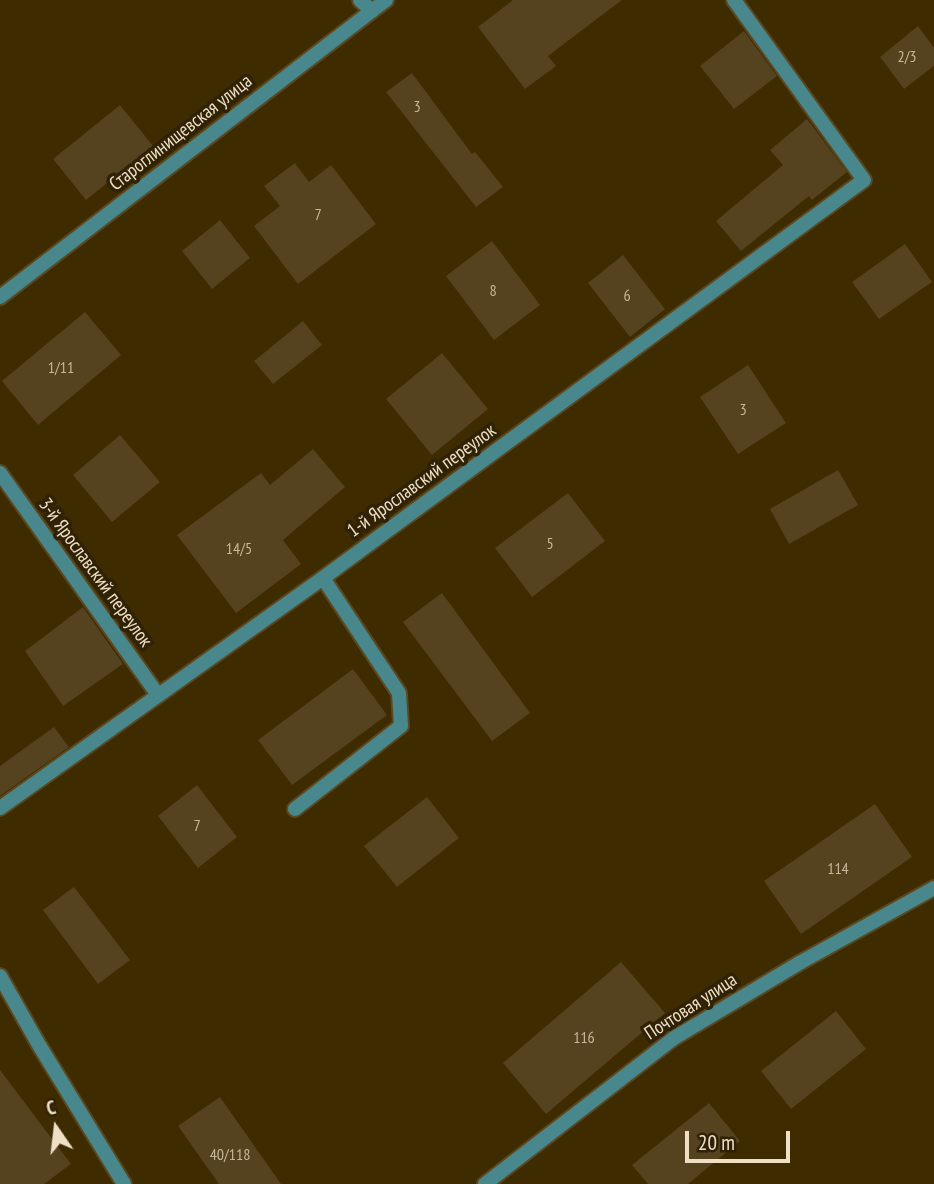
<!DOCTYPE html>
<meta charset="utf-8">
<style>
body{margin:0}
#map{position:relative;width:934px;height:1184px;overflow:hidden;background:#3e2b00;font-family:"PT Sans Narrow",sans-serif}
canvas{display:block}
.north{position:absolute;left:21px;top:1093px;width:70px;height:70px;-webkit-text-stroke:5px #302206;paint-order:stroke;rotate:346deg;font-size:19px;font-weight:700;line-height:28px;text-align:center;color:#eedfc5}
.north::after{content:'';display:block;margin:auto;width:24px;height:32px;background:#eedfc5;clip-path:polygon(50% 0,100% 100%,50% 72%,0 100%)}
.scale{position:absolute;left:685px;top:1131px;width:105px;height:32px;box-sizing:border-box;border:4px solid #eedfc5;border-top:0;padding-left:9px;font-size:21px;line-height:24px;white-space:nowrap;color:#eedfc5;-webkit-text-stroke:5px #302206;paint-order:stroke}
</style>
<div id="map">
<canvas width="934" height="1184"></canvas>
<div class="north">С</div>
<div class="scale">20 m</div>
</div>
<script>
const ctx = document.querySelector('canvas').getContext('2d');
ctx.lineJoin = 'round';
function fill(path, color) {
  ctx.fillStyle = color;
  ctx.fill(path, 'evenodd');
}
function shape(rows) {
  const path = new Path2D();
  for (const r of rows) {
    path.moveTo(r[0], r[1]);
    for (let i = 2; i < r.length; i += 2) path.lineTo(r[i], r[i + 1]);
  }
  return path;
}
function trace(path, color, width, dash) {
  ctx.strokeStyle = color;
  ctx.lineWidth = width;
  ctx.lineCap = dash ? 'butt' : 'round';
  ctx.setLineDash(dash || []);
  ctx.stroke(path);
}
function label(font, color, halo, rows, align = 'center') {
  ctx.font = font + ' "PT Sans Narrow",sans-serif';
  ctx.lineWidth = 7;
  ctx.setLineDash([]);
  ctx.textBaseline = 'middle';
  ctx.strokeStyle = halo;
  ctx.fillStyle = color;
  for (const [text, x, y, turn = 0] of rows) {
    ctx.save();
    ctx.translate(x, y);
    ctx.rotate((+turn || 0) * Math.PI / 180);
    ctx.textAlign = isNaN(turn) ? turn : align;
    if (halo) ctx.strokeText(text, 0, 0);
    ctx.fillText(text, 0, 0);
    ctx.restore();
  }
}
fill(shape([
 [513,0,622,0,548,56,556,66,525,89,478,27],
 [918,26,934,48,934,66,904,89,880,57],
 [744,31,777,76,734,109,700,66],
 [412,73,472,154,475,152,503,187,476,207,386,92],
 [120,105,153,146,86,200,53,159],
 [807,119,847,172,812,200,809,196,741,251,716,221,783,165,770,150],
 [295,163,309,182,331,165,376,224,298,284,254,226,280,206,264,186],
 [220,220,250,258,212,289,182,251],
 [492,241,540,305,494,340,446,276],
 [905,244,932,282,879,319,852,282],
 [623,255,665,309,630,337,588,283],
 [85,312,121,355,38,425,2,381],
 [303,321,322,345,273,384,254,361],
 [442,353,488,409,432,455,386,399],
 [748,365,786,423,738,454,700,397],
 [120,435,160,482,112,522,73,475],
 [313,449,345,487,283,540,301,564,236,613,177,535,261,473,270,485],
 [838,470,858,505,789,544,770,509],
 [568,493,605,541,532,597,495,548],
 [442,593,530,713,492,741,403,622],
 [83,607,123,664,63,706,25,651],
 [353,669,387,715,292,785,258,740],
 [54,727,69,747,0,796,0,766],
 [197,785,237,837,198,868,158,816],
 [427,797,459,838,397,887,364,846],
 [875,804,912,857,801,934,764,881],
 [74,887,130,960,98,984,43,910],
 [621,962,665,1013,546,1114,503,1063],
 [836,1011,866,1049,791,1109,761,1071],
 [0,1070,71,1164,44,1184,0,1184],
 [220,1097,281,1184,219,1184,178,1126],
 [709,1103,740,1141,688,1184,648,1184,632,1165]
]), '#55421e');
const lane = shape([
 [295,809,401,726,399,693,323,578]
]);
const street = shape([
 [360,0,372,11],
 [0,297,386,0],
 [0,473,158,695],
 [0,808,323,578,864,180,734,0],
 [0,976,39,1045,124,1184],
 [485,1184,674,1038,801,962,934,888]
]);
trace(lane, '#5a4820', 18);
trace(street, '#5a4820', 18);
trace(lane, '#48878c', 14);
trace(street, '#48878c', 14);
label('16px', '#c8b89b', null, [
 ["2/3",907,57],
 ["3",417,107],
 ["7",318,215],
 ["8",493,291],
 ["6",627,296],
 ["1/11",61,368],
 ["3",743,410],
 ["5",550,544],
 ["14/5",239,549],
 ["7",197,826],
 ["114",838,869],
 ["116",584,1038],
 ["40/118",230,1155]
]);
label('19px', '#eedfc5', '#302206', [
 ["Староглинищевская улица",181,133,-38],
 ["1-й Ярославский переулок",422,481,-36],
 ["3-й Ярославский переулок",95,573,54],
 ["Почтовая улица",691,1007,-33]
]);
</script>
